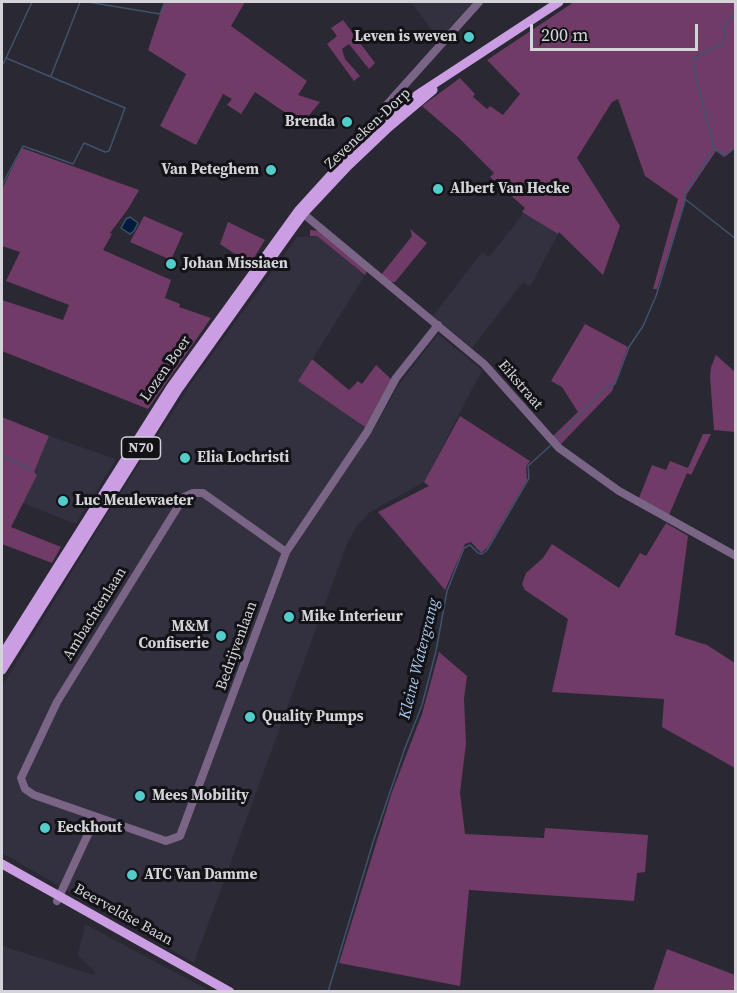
<!DOCTYPE html>
<style>
body{margin:0}
#map{position:relative;width:737px;height:993px;overflow:hidden;background:#2a2833;font-family:"Source Serif 4",serif}
canvas{display:block}
.frame{position:absolute;inset:0;border:3px solid #d4d3da;pointer-events:none}
.scale{position:absolute;left:530px;top:24px;width:168px;height:27px;box-sizing:border-box;border:3px solid #d4d3da;border-top:0;padding-left:8px;font-size:18px;line-height:21px;white-space:nowrap;color:#d4d3da;-webkit-text-stroke:4px #131217;paint-order:stroke}
</style>
<div id="map">
<canvas width="737" height="993"></canvas>
<div class="frame"></div>
<div class="scale">200 m</div>
</div>
<script>
const ctx = document.querySelector('canvas').getContext('2d');
ctx.lineJoin = 'round';
function fill(path, color) {
  ctx.fillStyle = color;
  ctx.fill(path, 'evenodd');
}
function shape(rows) {
  const path = new Path2D();
  for (const r of rows) {
    path.moveTo(r[0], r[1]);
    for (let i = 2; i < r.length; i += 2) path.lineTo(r[i], r[i + 1]);
  }
  return path;
}
function trace(path, color, width, dash) {
  ctx.strokeStyle = color;
  ctx.lineWidth = width;
  ctx.lineCap = dash ? 'butt' : 'round';
  ctx.setLineDash(dash || []);
  ctx.stroke(path);
}
function label(font, color, halo, rows, align = 'center') {
  ctx.font = font + ' "Source Serif 4",serif';
  ctx.lineWidth = 6;
  ctx.setLineDash([]);
  ctx.textBaseline = 'middle';
  ctx.strokeStyle = halo;
  ctx.fillStyle = color;
  for (const [text, x, y, turn = 0] of rows) {
    ctx.save();
    ctx.translate(x, y);
    ctx.rotate((+turn || 0) * Math.PI / 180);
    ctx.textAlign = isNaN(turn) ? turn : align;
    if (halo) ctx.strokeText(text, 0, 0);
    ctx.fillText(text, 0, 0);
    ctx.restore();
  }
}
fill(shape([
 [411,2,473,2,439,40],
 [524,213,558,234,530,287,523,282,472,348,433,316,482,252,489,257],
 [317,236,365,275,299,381,372,432,399,384,438,334,482,370,424,482,370,512,357,526,348,541,194,963,2,853,2,686,114,503,192,382,297,237],
 [49,436,116,459,76,524,22,503,37,475,34,472],
 [85,924,152,960,210,991,2,991,2,946,94,975,95,972,78,955]
]), '#333040');
fill(shape([
 [164,2,245,2,231,26,307,81,298,95,320,102,302,124,255,92,241,114,227,105,232,99,223,94,196,145,160,126,186,74,148,50],
 [574,2,735,2,735,148,724,157,716,151,687,194,657,289,653,289,678,199,645,176,618,99,612,102,577,158,620,226,603,275,559,232,558,234,522,212,525,208,490,177,494,173,459,138,422,106,460,78,475,94,473,97,487,109,490,106,503,115,520,94,487,60],
 [343,20,375,63,369,69,349,44,342,49,345,59,360,76,354,81,327,44,337,36,331,28],
 [22,148,139,190,128,209,110,233,112,234,103,250,171,280,165,298,180,304,179,307,211,318,148,409,2,351,2,300,63,320,69,305,6,281,20,252,2,246,2,189],
 [144,216,183,233,171,260,130,242],
 [228,222,265,240,250,264,220,244],
 [410,229,427,243,395,282,390,282,381,275,412,236],
 [310,230,320,231,367,271,365,275,317,236,310,236],
 [585,324,628,347,612,391,561,444,552,437,578,412,562,387,551,381],
 [716,355,735,372,735,432,714,430,710,377,711,367],
 [312,359,349,390,358,381,362,384,376,365,391,379,365,427,298,381],
 [460,416,530,461,526,467,527,480,487,548,481,553,471,542,465,544,445,590,378,512,429,486,424,482],
 [2,417,49,436,34,472,37,475,11,527,61,547,52,563,2,544],
 [703,434,711,434,691,475,687,473,669,515,639,498,652,465,666,470,670,461,688,468],
 [666,523,688,536,675,635,707,645,735,663,735,768,662,727,664,699,552,692,568,619,525,590,522,584,526,573,543,558,552,544,619,588,640,553,646,556],
 [439,652,467,676,464,699,466,743,460,793,465,834,544,838,545,828,648,835,645,872,637,873,634,901,469,890,460,986,339,963,392,792,422,714],
 [667,949,735,975,735,991,682,990,681,991,653,991]
]), '#703b67');
const water = shape([
 [130,217,138,223,134,231,130,234,121,228,126,219,130,217]
]);
fill(water, '#001b3d');
trace(water, '#40526c', 1.5);
trace(shape([
 [88,2,160,14,165,2],
 [6,58,32,2],
 [2,64,3,64,6,58,125,108,109,151,105,152,84,143,73,164,23,146,2,185],
 [51,76,80,2],
 [715,149,726,155,736,147],
 [685,199,736,239],
 [557,439,597,396,609,386,615,384,629,347,643,326,656,296,685,201,685,193,714,148,693,66,697,57,722,43,724,40,724,27,736,12],
 [2,457,32,469],
 [328,992,374,839,405,748,422,705,436,651,447,591,464,548,470,545,478,553,482,554,487,550,529,478,528,466,550,446]
]), '#40526c', 1.5);
trace(shape([
 [388,126,382,117,383,109,479,2],
 [300,211,484,364,559,448,619,491,736,556],
 [286,552,203,493,193,493,184,497,57,702,21,778,25,789,34,795,166,841,180,836,286,552,367,432,396,378,438,325],
 [57,901,96,817]
]), '#7a6586', 8);
trace(shape([
 [2,655,171,387,299,210,349,155,417,95,559,2],
 [2,670,177,391,290,232,303,214,348,166,389,127,433,90],
 [2,864,230,992]
]), '#cb9ee3', 9);
for (const [x, y, r, color] of [
 [469,37,6,"#52cdcc"],
 [347,122,6,"#52cdcc"],
 [271,170,6,"#52cdcc"],
 [438,189,6,"#52cdcc"],
 [171,264,6,"#52cdcc"],
 [185,458,6,"#52cdcc"],
 [63,501,6,"#52cdcc"],
 [289,617,6,"#52cdcc"],
 [221,636,6,"#52cdcc"],
 [250,717,6,"#52cdcc"],
 [140,796,6,"#52cdcc"],
 [45,828,6,"#52cdcc"],
 [132,875,6,"#52cdcc"]
]) {
  const dot = new Path2D();
  dot.arc(x, y, r, 0, 2 * Math.PI);
  ctx.fillStyle = color;
  ctx.fill(dot);
  trace(dot, '#131217', 2);
}
for (const [x, y, w] of [
 [141,448,39]
]) {
  const box = new Path2D();
  box.roundRect(x - w / 2, y - 11, w, 22, 4.5);
  ctx.fillStyle = '#131217';
  ctx.fill(box);
  trace(box, '#d4d3da', 1.5);
}
label('bold 14px', '#d4d3da', null, [
 ["N70",141,448]
]);
label('bold 15px', '#d4d3da', '#131217', [
 ["Leven is weven",457,37,"right"],
 ["Brenda",335,122,"right"],
 ["Van Peteghem",259,170,"right"],
 ["Albert Van Hecke",450,189],
 ["Johan Missiaen",183,264],
 ["Elia Lochristi",197,458],
 ["Luc Meulewaeter",75,501],
 ["Mike Interieur",301,617],
 ["M&M",209,627,"right"],
 ["Confiserie",209,644,"right"],
 ["Quality Pumps",262,717],
 ["Mees Mobility",152,796],
 ["Eeckhout",57,828],
 ["ATC Van Damme",144,875]
], 'left');
label('15px', '#d4d3da', '#131217', [
 ["Zeveneken-Dorp",368,129,-43],
 ["Lozen Boer",166,369,-55],
 ["Eikstraat",520,385,49],
 ["Ambachtenlaan",95,614,-58],
 ["Bedrijvenlaan",237,646,-70],
 ["Beerveldse Baan",123,915,29]
]);
label('italic 16px', '#accaf0', '#131217', [
 ["Kleine Watergrang",420,659,-76]
]);
</script>
